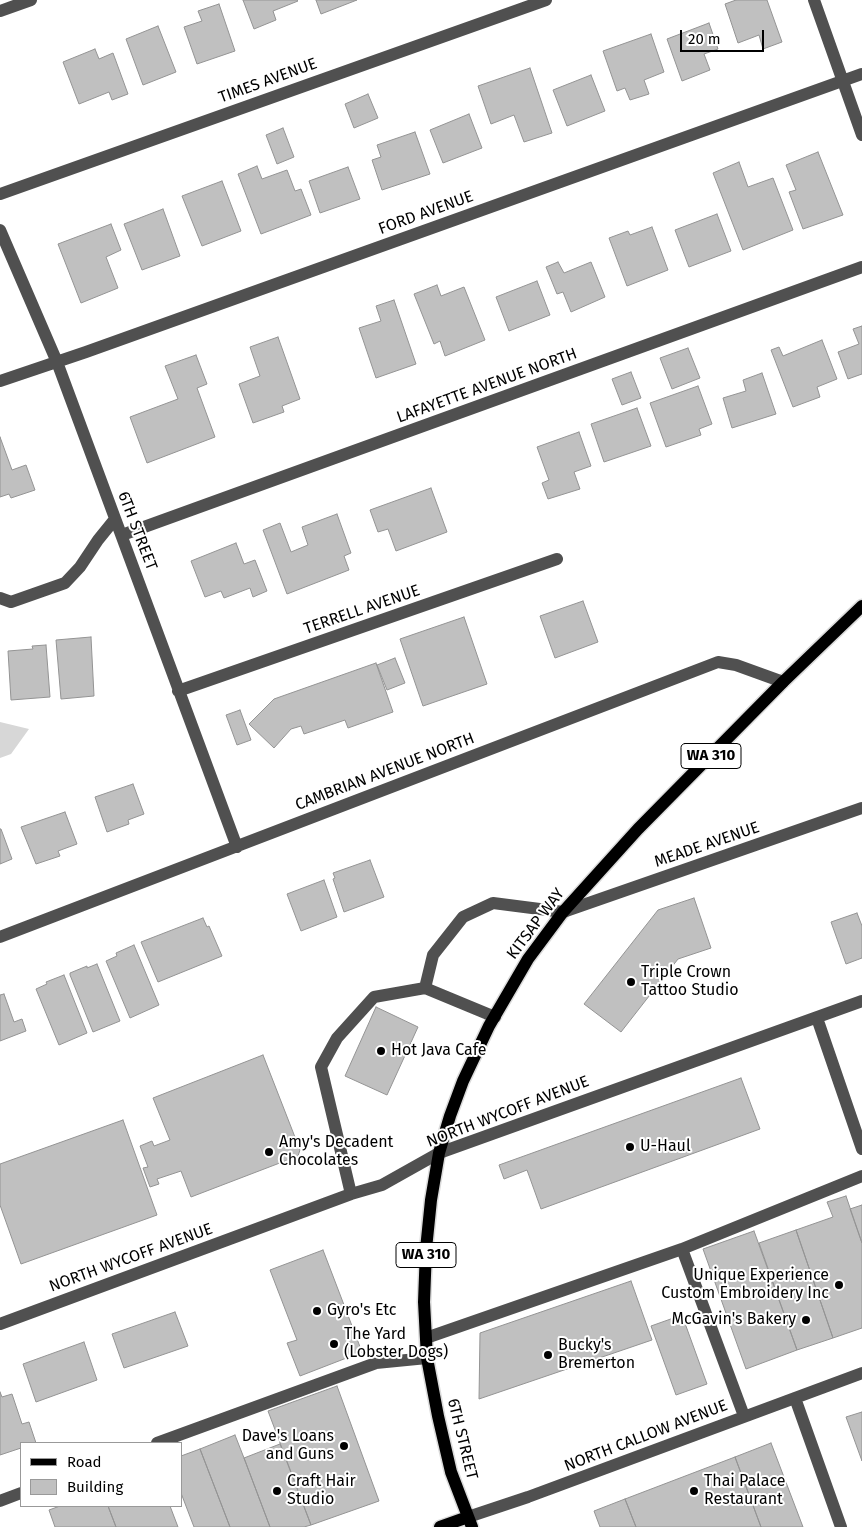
<!DOCTYPE html>
<style>
body{margin:0}
#map{position:relative;width:862px;height:1527px;overflow:hidden;background:#fff;font-family:"Fira Sans",sans-serif}
canvas{display:block}
.legend{position:absolute;left:20px;top:1442px;width:162px;height:65px;box-sizing:border-box;background:#fff;border:1px solid #999;margin:0;padding:6px 9px;list-style:none;font-size:15px;color:#000}
.legend li{display:flex;align-items:center;gap:10px;height:25px}
.legend b{width:25px;border:1px solid #999}
.scale{position:absolute;left:680px;top:30px;width:84px;height:22px;box-sizing:border-box;border:2px solid #000;border-top:0;padding-left:6px;font-size:15px;line-height:18px;white-space:nowrap;color:#000;-webkit-text-stroke:4px #fff;paint-order:stroke}
</style>
<div id="map">
<canvas width="862" height="1527"></canvas>
<ul class="legend">
<li><b style="height:6px;background:#000"></b>Road</li>
<li><b style="height:14px;background:#c0c0c0"></b>Building</li>
</ul>
<div class="scale">20 m</div>
</div>
<script>
const ctx = document.querySelector('canvas').getContext('2d');
ctx.lineJoin = 'round';
function fill(path, color) {
  ctx.fillStyle = color;
  ctx.fill(path, 'evenodd');
}
function shape(rows) {
  const path = new Path2D();
  for (const r of rows) {
    path.moveTo(r[0], r[1]);
    for (let i = 2; i < r.length; i += 2) path.lineTo(r[i], r[i + 1]);
  }
  return path;
}
function trace(path, color, width, dash) {
  ctx.strokeStyle = color;
  ctx.lineWidth = width;
  ctx.lineCap = dash ? 'butt' : 'round';
  ctx.setLineDash(dash || []);
  ctx.stroke(path);
}
function label(font, color, halo, rows, align = 'center') {
  ctx.font = font + ' "Fira Sans",sans-serif';
  ctx.lineWidth = 4;
  ctx.setLineDash([]);
  ctx.textBaseline = 'middle';
  ctx.strokeStyle = halo;
  ctx.fillStyle = color;
  for (const [text, x, y, turn = 0] of rows) {
    ctx.save();
    ctx.translate(x, y);
    ctx.rotate((+turn || 0) * Math.PI / 180);
    ctx.textAlign = isNaN(turn) ? turn : align;
    if (halo) ctx.strokeText(text, 0, 0);
    ctx.fillText(text, 0, 0);
    ctx.restore();
  }
}
fill(shape([
 [0,722,29,729,11,754,0,758]
]), '#d7d7d7');
const building = shape([
 [243,0,297,0,298,1,273,11,276,20,254,29,243,0],
 [316,0,357,0,321,14,316,0],
 [736,0,767,0,782,42,763,49,759,35,738,43,725,4,736,0],
 [219,4,235,51,197,64,184,27,202,21,198,11,219,4],
 [709,23,718,49,704,54,710,70,682,81,667,39,709,23],
 [158,26,176,72,143,85,126,39,158,26],
 [651,34,664,72,644,80,649,94,630,100,625,88,617,91,603,51,651,34],
 [95,49,99,59,113,53,128,94,112,100,109,92,79,104,63,62,95,49],
 [530,68,552,133,524,142,514,115,491,124,478,86,530,68],
 [591,75,605,111,567,126,553,90,591,75],
 [368,94,378,118,354,128,345,104,368,94],
 [469,114,482,148,443,163,430,130,469,114],
 [283,128,294,157,277,164,266,135,283,128],
 [415,132,430,174,382,190,372,160,381,157,377,145,415,132],
 [818,152,843,215,803,229,789,192,796,190,786,165,818,152],
 [739,162,748,187,773,178,793,230,743,250,713,173,739,162],
 [257,166,262,179,287,170,295,191,301,189,311,215,261,234,238,174,257,166],
 [348,167,360,199,320,213,309,181,348,167],
 [222,181,241,231,202,246,182,196,222,181],
 [163,209,180,256,142,270,124,224,163,209],
 [717,214,731,251,689,267,675,230,717,214],
 [111,224,121,250,106,257,118,288,81,303,58,244,111,224],
 [652,227,668,270,627,286,609,238,628,231,630,235,652,227],
 [558,262,564,273,591,262,605,297,571,312,563,292,557,294,546,267,558,262],
 [537,281,550,315,509,331,496,297,537,281],
 [437,285,441,296,464,287,485,340,445,356,440,341,434,344,414,294,437,285],
 [394,300,416,364,376,378,359,328,381,321,376,306,394,300],
 [862,326,862,374,848,379,838,352,859,344,853,329,862,326],
 [278,337,300,399,282,406,284,412,253,423,239,384,260,376,250,347,278,337],
 [822,340,837,379,817,387,820,397,793,407,771,350,779,347,783,356,822,340],
 [688,348,700,378,672,389,660,358,688,348],
 [196,355,207,384,197,388,215,437,147,463,130,417,178,399,165,366,196,355],
 [631,372,641,398,622,405,612,379,631,372],
 [762,373,776,414,732,428,723,398,746,391,743,380,762,373],
 [698,386,712,424,699,429,701,435,666,447,650,403,698,386],
 [637,408,651,446,604,462,591,424,637,408],
 [579,432,591,466,574,472,580,489,548,499,542,483,549,480,537,447,579,432],
 [0,437,12,470,26,465,35,490,11,498,9,494,0,497,0,437],
 [431,488,447,532,396,551,388,529,378,532,370,510,431,488],
 [337,514,351,553,344,556,349,570,287,594,263,530,280,523,291,552,308,545,302,527,337,514],
 [236,543,244,564,255,560,267,591,253,597,250,588,224,598,221,591,205,597,191,561,236,543],
 [583,601,598,642,555,658,540,616,583,601],
 [464,617,487,684,423,706,400,639,464,617],
 [91,637,94,696,61,699,56,640,91,637],
 [46,645,50,697,11,700,8,651,33,649,32,646,46,645],
 [395,658,405,683,387,690,377,665,395,658],
 [376,663,393,712,348,728,345,720,304,734,301,726,291,729,274,748,249,724,274,699,376,663],
 [240,710,251,740,237,745,226,715,240,710],
 [133,784,144,814,128,820,129,824,107,832,95,797,133,784],
 [65,812,77,844,58,851,60,856,36,864,21,827,65,812],
 [0,829,1,829,12,859,0,864,0,829],
 [370,860,384,897,344,912,333,879,335,878,333,873,370,860],
 [324,880,337,917,301,931,287,894,324,880],
 [694,898,711,948,678,959,621,1032,584,1004,658,910,694,898],
 [857,913,862,926,862,958,846,964,831,922,857,913],
 [203,918,207,927,209,926,222,956,158,982,141,942,203,918],
 [134,945,159,1005,130,1018,106,961,117,956,116,953,134,945],
 [97,964,120,1021,93,1032,70,975,70,973,87,966,87,968,97,964],
 [64,975,87,1033,59,1045,36,989,47,984,46,982,64,975],
 [4,994,14,1022,22,1019,26,1031,0,1041,0,995,4,994],
 [376,1007,418,1027,387,1095,345,1076,376,1007],
 [263,1055,300,1150,298,1156,191,1197,181,1171,157,1179,159,1184,150,1187,143,1168,148,1167,140,1146,152,1141,154,1146,170,1140,153,1098,263,1055],
 [741,1078,760,1129,541,1209,527,1170,504,1179,499,1165,741,1078],
 [123,1120,157,1215,21,1264,0,1205,0,1164,123,1120],
 [846,1196,862,1243,862,1328,833,1338,796,1230,833,1217,827,1202,846,1196],
 [862,1205,862,1243,850,1209,862,1205],
 [796,1230,833,1338,797,1350,759,1243,796,1230],
 [754,1231,797,1350,746,1369,703,1249,754,1231],
 [323,1250,362,1352,300,1376,287,1343,297,1340,270,1270,323,1250],
 [631,1281,652,1340,479,1399,480,1333,631,1281],
 [175,1312,188,1346,124,1368,112,1334,175,1312],
 [682,1315,707,1384,676,1395,651,1326,682,1315],
 [84,1342,97,1380,36,1402,23,1364,84,1342],
 [337,1386,379,1501,311,1525,268,1411,337,1386],
 [0,1392,2,1397,12,1394,22,1424,29,1422,36,1443,21,1443,21,1448,0,1455,0,1392],
 [862,1412,862,1461,846,1417,862,1412],
 [235,1435,244,1458,270,1527,230,1527,200,1449,235,1435],
 [771,1443,803,1527,761,1527,735,1457,771,1443],
 [280,1444,311,1525,304,1527,270,1527,244,1458,280,1444],
 [200,1449,230,1527,194,1527,181,1493,181,1456,200,1449],
 [735,1457,761,1527,636,1527,625,1499,735,1457],
 [625,1499,636,1527,600,1527,594,1511,625,1499],
 [60,1506,108,1506,116,1527,55,1527,49,1510,60,1506],
 [108,1506,170,1506,178,1527,116,1527,108,1506]
]);
fill(building, '#c0c0c0');
trace(building, '#949494', 1);
const major = shape([
 [440,1527,468,1517],
 [472,1527,451,1472,438,1416,427,1358,424,1302,426,1249,431,1200,439,1153,450,1116,463,1081,489,1026,528,959,563,912,638,829,783,682,862,606]
]);
trace(major, '#dbdbdb', 15);
trace(shape([
 [814,0,862,135],
 [0,11,31,0],
 [0,194,546,0],
 [0,230,57,362,237,847],
 [0,381,86,352,862,74],
 [122,535,862,267],
 [0,598,11,602,65,583,80,567,98,540,115,519],
 [178,691,557,559],
 [0,937,718,662,736,665,783,682],
 [425,988,433,955,463,917,493,903,563,912,862,808],
 [817,1018,862,1149],
 [351,1194,321,1067,337,1038,374,997,425,988,495,1017],
 [682,1249,744,1416],
 [0,1324,351,1194,382,1185,439,1153,862,1001],
 [426,1338,682,1249,862,1176],
 [795,1398,841,1527],
 [157,1443,376,1363,427,1358],
 [0,1501,21,1493],
 [468,1517,528,1497,862,1373]
]), '#505050', 12);
trace(major, '#000', 12);
for (const [x, y, r, color] of [
 [631,982,5,"#000"],
 [381,1051,5,"#000"],
 [630,1147,5,"#000"],
 [269,1152,5,"#000"],
 [839,1285,5,"#000"],
 [317,1311,5,"#000"],
 [806,1320,5,"#000"],
 [334,1344,5,"#000"],
 [548,1355,5,"#000"],
 [344,1446,5,"#000"],
 [277,1491,5,"#000"],
 [694,1491,5,"#000"]
]) {
  const dot = new Path2D();
  dot.arc(x, y, r, 0, 2 * Math.PI);
  ctx.fillStyle = color;
  ctx.fill(dot);
  trace(dot, '#fff', 2);
}
for (const [x, y, w] of [
 [711,756,60],
 [426,1255,60]
]) {
  const box = new Path2D();
  box.roundRect(x - w / 2, y - 12.5, w, 25, 4);
  ctx.fillStyle = '#fff';
  ctx.fill(box);
  trace(box, '#000', 1);
}
label('bold 15px', '#000', null, [
 ["WA 310",711,756],
 ["WA 310",426,1255]
]);
label('16px', '#000', '#fff', [
 ["TIMES AVENUE",268,81,-20],
 ["FORD AVENUE",426,213,-20],
 ["LAFAYETTE AVENUE NORTH",487,386,-20],
 ["6TH STREET",137,531,69],
 ["TERRELL AVENUE",362,610,-19],
 ["CAMBRIAN AVENUE NORTH",385,772,-21],
 ["MEADE AVENUE",707,845,-19],
 ["KITSAP WAY",536,924,-53],
 ["NORTH WYCOFF AVENUE",508,1112,-21],
 ["NORTH WYCOFF AVENUE",131,1258,-20],
 ["NORTH CALLOW AVENUE",646,1436,-21],
 ["6TH STREET",462,1439,76]
]);
label('16px', '#000', '#fff', [
 ["Triple Crown",641,973],
 ["Tattoo Studio",641,991],
 ["Hot Java Cafe",391,1051],
 ["Amy's Decadent",279,1143],
 ["Chocolates",279,1161],
 ["U-Haul",640,1147],
 ["Unique Experience",829,1276,"right"],
 ["Custom Embroidery Inc",829,1294,"right"],
 ["Gyro's Etc",327,1311],
 ["McGavin's Bakery",796,1320,"right"],
 ["The Yard",344,1335],
 ["(Lobster Dogs)",344,1353],
 ["Bucky's",558,1346],
 ["Bremerton",558,1364],
 ["Dave's Loans",334,1437,"right"],
 ["and Guns",334,1455,"right"],
 ["Craft Hair",287,1482],
 ["Studio",287,1500],
 ["Thai Palace",704,1482],
 ["Restaurant",704,1500]
], 'left');
</script>
